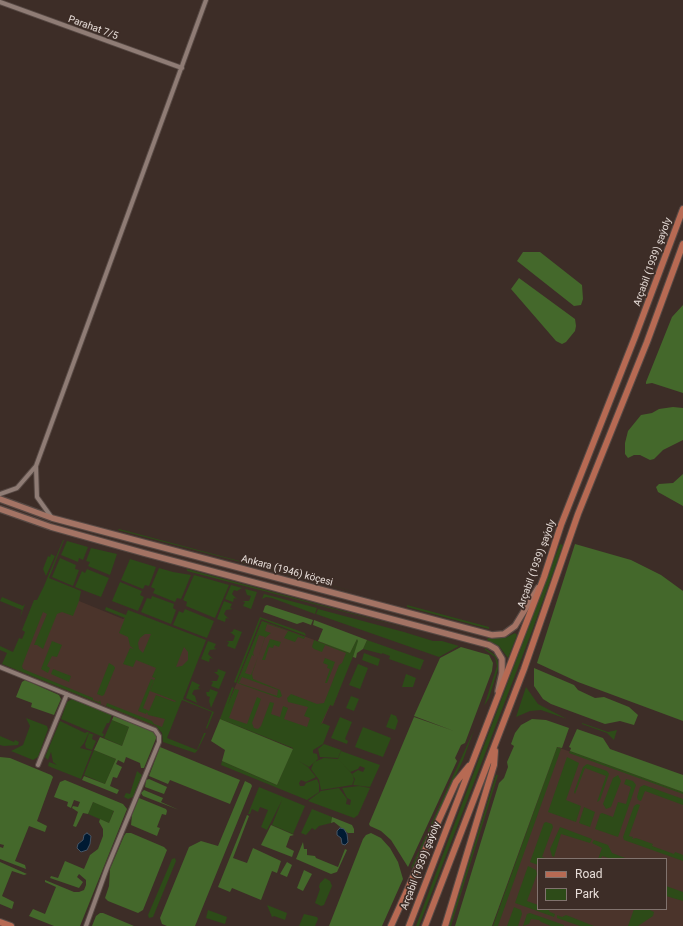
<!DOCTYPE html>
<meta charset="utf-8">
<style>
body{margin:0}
#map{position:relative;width:683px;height:926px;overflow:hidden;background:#3d2d27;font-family:Roboto,sans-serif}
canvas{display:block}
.legend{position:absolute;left:537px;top:858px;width:130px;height:52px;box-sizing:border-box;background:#3d2d27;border:1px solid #81736e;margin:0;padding:5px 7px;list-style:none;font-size:12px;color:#e7ddd8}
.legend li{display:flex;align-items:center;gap:8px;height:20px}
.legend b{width:20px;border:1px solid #81736e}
</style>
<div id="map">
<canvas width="683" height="926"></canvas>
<ul class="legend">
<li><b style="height:5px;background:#b76a53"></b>Road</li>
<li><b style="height:11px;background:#2d4b18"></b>Park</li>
</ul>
</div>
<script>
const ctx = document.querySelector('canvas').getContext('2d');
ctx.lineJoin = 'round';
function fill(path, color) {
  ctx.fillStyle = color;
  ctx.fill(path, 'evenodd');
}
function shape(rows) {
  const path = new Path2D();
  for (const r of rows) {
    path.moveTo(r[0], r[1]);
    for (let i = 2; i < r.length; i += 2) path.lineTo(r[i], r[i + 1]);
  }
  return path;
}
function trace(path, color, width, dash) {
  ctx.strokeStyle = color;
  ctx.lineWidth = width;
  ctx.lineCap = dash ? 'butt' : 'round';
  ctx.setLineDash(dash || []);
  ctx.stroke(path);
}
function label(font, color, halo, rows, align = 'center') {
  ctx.font = font + ' Roboto,sans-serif';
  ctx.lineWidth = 3.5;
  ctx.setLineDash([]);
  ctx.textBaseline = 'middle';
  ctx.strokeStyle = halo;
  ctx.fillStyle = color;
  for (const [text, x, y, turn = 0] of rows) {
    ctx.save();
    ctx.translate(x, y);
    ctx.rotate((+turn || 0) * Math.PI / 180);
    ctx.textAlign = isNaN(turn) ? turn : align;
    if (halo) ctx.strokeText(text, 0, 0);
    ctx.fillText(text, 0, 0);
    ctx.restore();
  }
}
fill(shape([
 [45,587,78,599,79,601,123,619,129,616,202,641,166,731,12,668],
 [262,621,353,654,333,706,330,705,316,739,298,750,222,719],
 [557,747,683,792,683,926,493,926],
 [538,859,666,859,666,909,538,909]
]), '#4b342b');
fill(shape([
 [119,529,364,594,118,530],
 [63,540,64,540,49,578,81,591,79,601,73,616,62,612,57,614,43,649,37,645,34,645,47,614,43,612,22,666,23,669,93,698,93,700,99,702,100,700,101,704,2,664,7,653,0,650,0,646,13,652,19,638,22,639,25,632,22,630,34,600,37,600,44,586],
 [67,541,88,547,83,560,79,558,78,562,61,555],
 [560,544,563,545,532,631,419,926,416,926],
 [91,548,117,554,110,575,88,566,90,562,86,561],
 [51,554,55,556,46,576,43,569,48,556,50,557],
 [60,558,76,565,75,569,79,570,73,586,52,577],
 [130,559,156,567,149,586,145,585,143,589,121,580],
 [159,568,173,572,191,575,181,599,177,598,175,602,153,593,155,589,151,587],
 [87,569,109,578,101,597,75,587,82,571,85,573],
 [187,569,414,630,187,571],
 [194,575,229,585,215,618,186,606,187,602,183,600],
 [120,582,142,591,140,595,144,597,138,611,112,601],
 [231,585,242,588,237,591,234,590,232,594,237,599,234,598,233,602,225,599],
 [245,589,257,592,251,609,243,606,245,602,242,601,249,601,251,596,247,595],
 [264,594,317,608,315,614,272,598,266,597,262,599],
 [152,596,174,604,173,608,176,610,171,624,141,612,147,598,151,599],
 [2,597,23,606,25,604,20,618,22,610,0,601],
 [224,601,232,604,230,608,233,609,226,610,224,614,229,619,226,618,225,622,217,619],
 [407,605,489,627,489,629,407,607],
 [106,607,126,615,128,610,206,640,183,699,214,712,207,729,206,728,212,712,182,700,167,738,197,750,204,733,206,733,197,751,195,753,163,742,162,733,156,726,106,706,107,703,152,721,154,724,162,727,165,719,148,715,147,712,146,714,138,711,151,679,154,680,143,708,149,711,156,695,175,702,176,701,150,691,159,668,155,678,152,677,156,668,136,660,133,667,123,664,130,648,134,649,130,646,128,637,119,633,125,618,105,610],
 [145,634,151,634,143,653,139,649,138,643,140,638],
 [184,647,188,652,188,660,182,666,176,667],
 [185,609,214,621,207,638,173,625,179,611,183,613],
 [318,609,404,632,433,641,442,641,459,646,439,657,316,614],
 [260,617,305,633,306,636,261,619,236,683,234,682],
 [262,621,305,637,304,639,298,637,295,642,284,638,288,631,267,624,265,631,271,633,265,638,259,655,265,637,259,635,253,653,254,656,252,655,245,673,251,675,258,657,252,674,253,679,280,690,282,696,279,698,237,683],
 [242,677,278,690,277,696,239,683],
 [234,629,242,632,235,649,227,646,229,642,226,641,233,641,235,636,230,632,232,632],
 [515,633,517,635,508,658,499,646,487,640,488,638,505,638],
 [270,639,281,642,279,647,274,645,273,648,269,647,265,660,262,660],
 [357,639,359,640,354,654,333,706,330,705,320,726,322,723,330,726,323,744,313,750,313,753,317,754,318,759,309,767,299,761,308,767,316,777,306,782,301,780,299,783,300,786,304,786,306,783,317,779,319,784,319,792,307,800,221,765,222,761,277,785,293,748,220,719,232,687,234,688,228,704,235,689,239,690,229,718,247,724,257,697,261,699,252,723,254,728,258,729,261,726,270,702,274,703,271,714,280,717,283,706,288,708,284,719,307,727,310,718,304,716,308,707,288,702,287,698,291,694,317,704,324,703,339,665,342,663,346,653,325,645,322,652,314,649,312,647,314,640,350,653],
 [367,640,424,660,420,670,389,659,390,656,382,653,382,654,363,649],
 [52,641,62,645,57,657,52,656,47,666,50,668,48,673,41,669],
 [208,641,216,644,214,648,217,649,210,650,208,654,213,659,210,658,209,662,201,659],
 [485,648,496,656,499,666,489,698,484,706,497,666,495,657,485,650],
 [364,653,380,659,378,666,362,660],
 [325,658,335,662,327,683,325,683,330,669,327,668,328,665,323,663],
 [109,663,114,666,115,668,104,695,102,696,97,694],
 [358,664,368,668,360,689,349,685],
 [53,669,71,676,69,682,51,674],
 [218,669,226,672,219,689,211,686,213,682,210,681,217,681,219,676,214,672,217,672],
 [406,674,416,678,413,687,402,687],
 [192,681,200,685,198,688,201,689,194,690,192,694,195,696,197,703,186,698],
 [526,687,538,704,567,719,541,710,530,711,516,717],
 [210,689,218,692,211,708,209,701,210,697,207,696,206,692,209,692],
 [351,696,359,699,354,711,346,708],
 [72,699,112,715,109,723,107,723,102,733,104,734,103,737,61,719,67,702],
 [391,714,396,716,398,721,395,730,386,727],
 [340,717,352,722,345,739,348,741,347,744,331,738],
 [26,718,47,726,48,729,38,757,33,760,11,751,23,745,30,726],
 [112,720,129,727,122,746,104,738],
 [60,721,85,733,87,732,89,732,84,743,80,748,92,751,81,779,48,766,49,762,57,765,53,762,51,752,48,760,45,757],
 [582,723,608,732,617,730,614,740,607,733,582,724],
 [363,727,391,738,383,757,355,747],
 [474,730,463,760,413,867,411,868],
 [89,733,97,736,93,735,92,739,96,741,92,750,86,748,85,744],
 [0,736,14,742,15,740,19,742,18,745,4,746,0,745],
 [324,744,341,750,338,758,320,757,318,749],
 [557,747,561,749,498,926,493,926],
 [94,750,116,759,105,784,84,775],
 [341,751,380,765,370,787,353,785,355,779,352,774,358,770,363,772,365,768,360,766,358,769,350,772,338,759],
 [570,751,683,792,683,794,569,753],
 [567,757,579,763,566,800,581,806,576,822,548,812],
 [324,758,338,759,353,775,354,780,352,785,321,790,319,780,311,769,314,762],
 [587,764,607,771,609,774,600,800,597,802,606,776,585,768,575,794,574,792,583,767],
 [137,771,142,775,133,797,128,799,124,797,126,793,130,794],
 [496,775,498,775,451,926,449,926],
 [618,775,621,781,611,807,606,809,603,804,613,778],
 [626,779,633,781,636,785,618,837,595,829,600,814,602,813,613,817,618,802,626,804,631,787,624,784],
 [644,785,683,799,683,805,645,791,641,801,638,800,637,797,640,787],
 [359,786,370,788,358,815,354,818,308,801,321,791,339,788,347,799,346,804,350,805,351,800,347,798,342,788],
 [259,787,305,806,293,834,272,825,282,800,267,830,261,827,268,810,260,807,258,812,252,809,250,814,248,814],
 [93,802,114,810,109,823,88,814],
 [637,804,640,805,629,836,633,837,632,839,636,838,653,844,652,846,674,854,675,852,683,855,683,861,624,840,623,837,634,806],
 [584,807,595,812,590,827,579,823],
 [312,809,332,817,331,823,319,826,315,830,312,828,306,835,301,833],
 [546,822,552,824,553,827,542,857,548,859,538,859,538,865,530,862,544,823],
 [560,827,592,839,590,843,561,834,554,857,552,856,550,849],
 [594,840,608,845,612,853,628,859,612,859,602,856,601,859,598,859,602,848,592,843],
 [175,858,176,861,153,917,149,918,148,915,172,859],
 [528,866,536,870,537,874,527,901,538,905,538,909,548,909,550,912,555,914,554,917,515,903],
 [325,878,330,881,332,886,324,905,321,906,315,903,320,889,319,887,320,883],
 [666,886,683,892,683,901,666,896],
 [267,905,287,913,285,920,274,916,272,917],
 [514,907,521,910,522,914,518,926,507,926],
 [634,909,648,909,654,912,653,916,638,926,628,926],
 [208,910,227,917,225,924,206,918],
 [530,913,564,925,564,926,551,926,541,922,539,920,531,919,529,924,523,926,527,914],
 [304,914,317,917,318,919,315,926,299,926],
 [557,915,562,917,566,915,594,926,580,926,557,918]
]), '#2d4b18');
fill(shape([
 [523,252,540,252,582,285,583,299,581,305,574,306,517,261],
 [519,278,575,319,576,326,575,331,566,342,562,344,556,341,511,289],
 [683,305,683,393,652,383,646,384,646,382,672,317],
 [673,407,683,408,683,440,663,450,654,459,650,460,640,455,634,455,628,458,625,454,625,443,628,431,641,415,652,413,659,409],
 [683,474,683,506,658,492,656,487,659,484,673,483],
 [575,544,631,560,661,575,683,591,683,721,578,682,537,663],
 [267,605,313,620,311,625,303,622,297,624,263,612,265,606],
 [314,620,367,640,363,649,357,653,356,658,353,657,358,641,357,639,350,653,318,641,323,629,313,625],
 [461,647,489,655,493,663,492,671,465,743,461,745,455,758,457,761,408,867,391,840,381,831,370,826,369,824,414,717,454,731,414,716,440,658],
 [534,668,574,685,578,690,595,698,604,697,629,707,638,715,634,725,620,721,605,724,551,704,543,699,534,686],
 [25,680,59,695,61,699,54,715,31,707,32,703,16,697,22,682],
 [114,715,153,732,157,736,144,768,141,768,140,763,126,757,124,763,118,760,116,764,122,767,117,778,113,777,110,786,119,790,117,794,82,780,84,776,105,784,116,759,94,750,100,737,122,746,129,727,112,720],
 [220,719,293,749,277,785,222,761,225,750,211,741],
 [532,719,546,720,569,728,562,748,557,747,492,926,455,926,499,783,504,778,508,767,507,762,514,746,511,744,515,733,521,725],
 [577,729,603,738,610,749,683,775,683,792,570,751,571,748,569,747],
 [160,747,240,780,230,804,170,780,168,784,149,776],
 [0,757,10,758,51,775,53,777,37,821,47,826,45,832,29,826,15,861,25,865,26,869,0,859,0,847,3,848,4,845,0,844],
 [149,779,167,787,164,794,145,787,146,780],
 [65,780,123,804,127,809,80,926,54,926,29,916,33,909,45,914,56,887,45,882,45,880,74,892,79,892,84,890,86,885,86,880,79,874,77,877,83,882,79,888,50,878,51,876,58,878,65,861,84,869,90,855,98,849,103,836,103,829,99,822,100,819,109,823,114,811,93,802,88,814,83,813,76,827,73,826,78,812,72,808,73,806,78,807,80,802,74,800,71,808,67,806,68,802,54,797,60,782],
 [245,781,251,784,252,786,195,926,167,926,162,924,160,918,189,847,201,841,218,846],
 [144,790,163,798,161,802,179,810,143,796,141,793],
 [139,798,166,809,167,811,166,815,162,814,157,827,160,828,157,836,131,825,132,815],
 [247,815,249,816,233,858,247,863,253,848,281,861,277,873,272,871,261,900,232,888,230,892,218,887],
 [332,817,352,825,354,829,354,833,348,833,334,822,331,823],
 [271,825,294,835,290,836,286,847,294,851,292,857,261,845],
 [131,833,164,847,167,850,143,910,138,913,108,901,105,898,109,886,110,869,124,836,126,833],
 [371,833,381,838,390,848,398,862,403,879,382,926,329,926,363,839,366,835],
 [303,842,304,849,307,849,307,855,315,856,316,858,338,867,345,849,347,850,337,872,331,874,296,859],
 [0,862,27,874,24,875,12,871,2,896,14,902,12,909,0,904],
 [287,862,292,865,287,877,280,874],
 [304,870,312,874,303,891,297,888],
 [100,913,103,913,134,926,92,926,96,916]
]), '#44682b');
const water = shape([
 [340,828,344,829,347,834,348,842,345,845,342,844,341,838,337,835,337,831,340,828],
 [87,833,91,836,90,844,87,850,81,852,77,848,78,844,83,840,84,835,87,833]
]);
fill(water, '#001a32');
trace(water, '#455464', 1);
const street = shape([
 [0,2,182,68],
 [36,467,37,497,52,518],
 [0,494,17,488,36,466,206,0],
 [0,667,155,730,159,736,159,742,107,868,86,926],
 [38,765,67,694]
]);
const secondary = shape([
 [0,499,52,518,492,635,504,634,515,626,538,588],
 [0,509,51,527,144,553,489,645,496,649,502,659,502,673,498,691]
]);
const primary = shape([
 [0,922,11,926],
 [391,926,456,782,469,766],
 [409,926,544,577,561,525,635,337,683,209],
 [425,926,524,669,578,514,647,342,683,244],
 [445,926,494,765,495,751]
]);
trace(street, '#574944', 6);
trace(secondary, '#574944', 8);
trace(primary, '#574944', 8);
trace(street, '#8f7c75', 4);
trace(secondary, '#a37364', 5.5);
trace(primary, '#b76a53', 6);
label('10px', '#e7ddd8', '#3d2d27', [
 ["Parahat 7/5",93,28,20],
 ["Arçabil (1939) şaýoly",653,262,-70],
 ["Arçabil (1939) şaýoly",537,564,-70],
 ["Ankara (1946) köçesi",287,571,15],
 ["Arçabil (1939) şaýoly",421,866,-69]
]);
</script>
